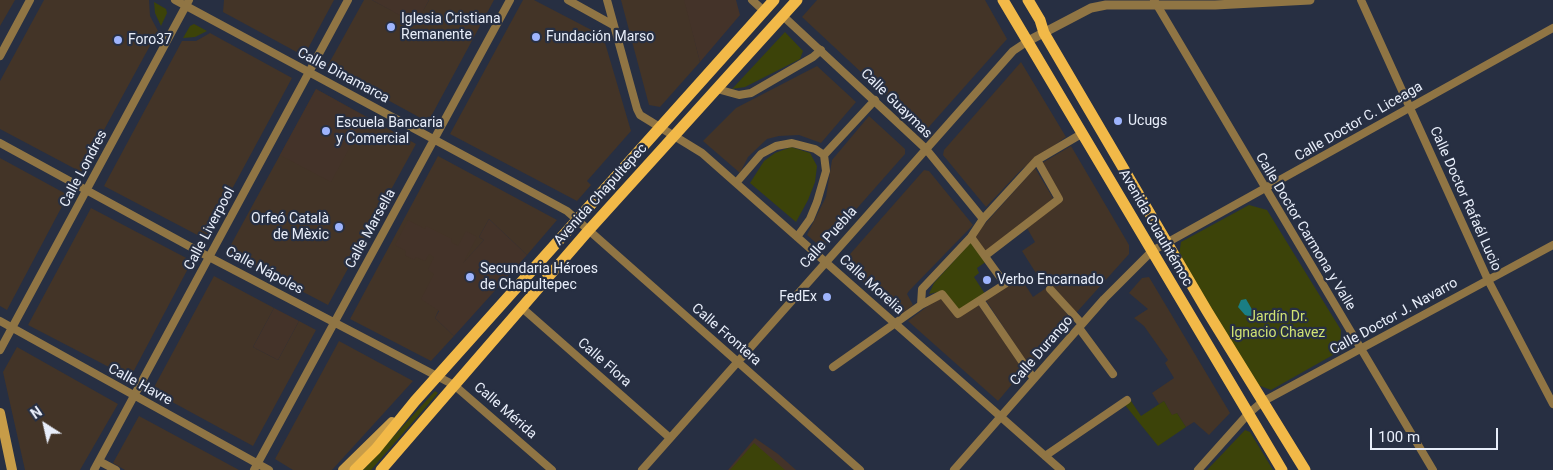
<!DOCTYPE html>
<meta charset="utf-8">
<style>
body{margin:0}
#map{position:relative;width:1553px;height:470px;overflow:hidden;background:#272f42;font-family:Roboto,sans-serif}
canvas{display:block}
.north{position:absolute;left:20px;top:400px;width:50px;height:50px;-webkit-text-stroke:4px #272f42;paint-order:stroke;rotate:325deg;font-size:14px;font-weight:700;line-height:20px;text-align:center;color:#e8eefa}
.north::after{content:'';display:block;margin:auto;width:18px;height:22px;background:#e8eefa;clip-path:polygon(50% 0,100% 100%,50% 72%,0 100%)}
.scale{position:absolute;left:1370px;top:428px;width:128px;height:22px;box-sizing:border-box;border:2px solid #e8eefa;border-top:0;padding-left:6px;font-size:15px;line-height:18px;white-space:nowrap;color:#e8eefa;-webkit-text-stroke:4px #272f42;paint-order:stroke}
</style>
<div id="map">
<canvas width="1553" height="470"></canvas>
<div class="north">N</div>
<div class="scale">100 m</div>
</div>
<script>
const ctx = document.querySelector('canvas').getContext('2d');
ctx.lineJoin = 'round';
function fill(path, color) {
  ctx.fillStyle = color;
  ctx.fill(path, 'evenodd');
}
function shape(rows) {
  const path = new Path2D();
  for (const r of rows) {
    path.moveTo(r[0], r[1]);
    for (let i = 2; i < r.length; i += 2) path.lineTo(r[i], r[i + 1]);
  }
  return path;
}
function trace(path, color, width, dash) {
  ctx.strokeStyle = color;
  ctx.lineWidth = width;
  ctx.lineCap = dash ? 'butt' : 'round';
  ctx.setLineDash(dash || []);
  ctx.stroke(path);
}
function label(font, color, halo, rows, align = 'center') {
  ctx.font = font + ' Roboto,sans-serif';
  ctx.lineWidth = 4.5;
  ctx.setLineDash([]);
  ctx.textBaseline = 'middle';
  ctx.strokeStyle = halo;
  ctx.fillStyle = color;
  for (const [text, x, y, turn = 0] of rows) {
    ctx.save();
    ctx.translate(x, y);
    ctx.rotate((+turn || 0) * Math.PI / 180);
    ctx.textAlign = isNaN(turn) ? turn : align;
    if (halo) ctx.strokeText(text, 0, 0);
    ctx.fillText(text, 0, 0);
    ctx.restore();
  }
}
fill(shape([
 [0,0,15,0,0,26],
 [44,0,149,0,150,16,158,31,81,172,0,129,0,81],
 [224,0,334,0,304,56,223,12],
 [364,0,372,0,416,23,429,0,494,0,428,122,327,67],
 [523,0,534,0,603,36,631,131,587,181,591,185,577,201,450,134],
 [621,0,685,0,700,62,660,107,649,105],
 [817,0,985,0,1007,39,927,129,922,129,802,17],
 [210,33,292,78,205,239,104,186,182,41,196,41],
 [1021,62,1066,137,1022,169,986,207,943,155,944,150],
 [817,66,856,102,821,143,799,135,779,136,767,139,748,157,740,173,703,141,736,108],
 [316,89,416,144,328,305,227,252],
 [869,116,905,149,905,154,822,248,807,235,826,197,832,160],
 [1071,146,1129,245,1129,254,1076,313,1051,284,1056,281,1052,274,1041,281,1022,251,1035,242,1027,228,1063,199,1042,163],
 [438,156,557,220,527,255,489,219,479,237,484,240,458,269,435,318,454,336,431,361,350,319],
 [0,158,68,195,7,310,0,306],
 [1035,168,1053,198,1052,202,986,252,974,236],
 [924,170,929,171,973,225,909,291,907,294,913,305,900,315,845,266,844,261],
 [91,208,192,261,130,378,28,325],
 [214,276,274,308,253,347,278,360,299,321,316,330,253,446,152,391],
 [1020,277,1033,297,1046,288,1071,319,1029,366,985,299],
 [1149,277,1230,413,1209,435,1194,422,1186,427,1177,413,1172,416,1164,401,1159,404,1152,393,1174,378,1165,363,1168,360,1144,326,1134,318,1148,309,1129,293,1142,278],
 [941,296,956,317,977,303,1024,370,998,401,908,321],
 [339,341,413,381,332,470,293,470,275,459],
 [17,347,118,404,80,470,25,470,3,372],
 [139,416,215,457,239,470,125,470,113,463]
]), '#433427');
fill(shape([
 [372,0,429,0,416,24],
 [684,0,736,0,740,15,700,62],
 [316,89,366,117,331,182,280,155],
 [489,219,527,255,454,336,435,318,439,311,421,299,434,274,428,270,434,257,429,254,425,261,416,257,414,260,405,255,406,251,395,245,408,220,425,229,426,226,452,239,451,242,458,246,466,231,477,237,463,263,484,240,479,237],
 [274,308,299,321,278,360,253,347],
 [755,438,778,454,796,470,728,470]
]), '#443329');
fill(shape([
 [154,2,166,9,167,13,161,26,155,13],
 [194,24,207,31,195,37,183,38,190,26],
 [785,32,803,51,800,59,745,87,732,89],
 [791,147,810,153,817,166,815,182,808,200,796,222,750,183,764,161,775,153],
 [1249,205,1267,210,1341,330,1340,351,1271,390,1255,384,1179,255,1181,242],
 [972,241,987,261,977,268,979,273,974,277,985,294,959,312,943,291,929,294,934,283],
 [435,391,438,393,371,470,363,470],
 [1131,401,1141,416,1164,401,1172,415,1177,413,1186,427,1158,446,1125,405],
 [1245,430,1250,432,1273,470,1207,470],
 [754,443,785,470,730,470]
]), '#3c4309');
fill(shape([
 [1246,299,1254,313,1252,317,1245,315,1238,307,1241,300]
]), '#1a7e84');
trace(shape([
 [175,0,567,211,860,470],
 [568,0,613,25],
 [607,0,637,109,640,115,702,153,1061,470],
 [752,0,764,11],
 [1154,0,1433,470],
 [1361,0,1488,280,1553,404],
 [783,16,926,149,983,219],
 [0,56,30,0],
 [717,89,739,95,751,93,813,57,821,50],
 [0,143,209,257,454,385,552,470],
 [824,155,875,100],
 [736,183,761,154,776,146,792,143,815,149,824,155,826,171,817,202,810,219,797,237],
 [971,237,1005,284,958,314,942,294,921,305,922,289,971,237],
 [971,237,983,219,1037,160,1083,133],
 [986,255,1059,199,1037,160],
 [1050,289,1082,324],
 [980,300,1034,379],
 [521,307,670,438],
 [0,321,269,470],
 [1079,328,1113,374],
 [0,350,189,0],
 [833,367,921,305],
 [1045,456,1127,400],
 [99,461,116,470],
 [94,470,348,0],
 [254,470,510,0],
 [642,470,1013,51,1028,41],
 [954,470,1104,299,1152,251,1553,28],
 [1198,470,1248,414,1262,402,1553,245]
]), '#907544', 8);
trace(shape([
 [1028,41,1091,8,1106,5,1215,5,1310,0]
]), '#907544', 9);
trace(shape([
 [0,413,12,470],
 [343,470,392,422]
]), '#c79c48', 10);
trace(shape([
 [1003,0,1282,470],
 [1028,0,1040,20,1044,33,1207,311,1305,470],
 [355,470,376,449,415,401,774,0],
 [381,470,588,231,797,0]
]), '#f2b948', 11);
for (const [x, y, r, color] of [
 [391,27,5,"#9eb4fd"],
 [536,37,5,"#9eb4fd"],
 [118,40,5,"#9eb4fd"],
 [1118,121,5,"#9eb4fd"],
 [326,131,5,"#9eb4fd"],
 [339,227,5,"#9eb4fd"],
 [470,277,5,"#9eb4fd"],
 [987,280,5,"#9eb4fd"],
 [827,297,5,"#9eb4fd"]
]) {
  const dot = new Path2D();
  dot.arc(x, y, r, 0, 2 * Math.PI);
  ctx.fillStyle = color;
  ctx.fill(dot);
  trace(dot, '#272f42', 2);
}
label('14px', '#e8eefa', '#272f42', [
 ["Iglesia Cristiana",401,19],
 ["Remanente",401,35],
 ["Fundación Marso",546,37],
 ["Foro37",128,40],
 ["Ucugs",1128,121],
 ["Escuela Bancaria",336,123],
 ["y Comercial",336,139],
 ["Orfeó Català",329,219,"right"],
 ["de Mèxic",329,235,"right"],
 ["Secundaria Héroes",480,269],
 ["de Chapultepec",480,285],
 ["Verbo Encarnado",997,280],
 ["FedEx",817,297,"right"]
], 'left');
label('14px', '#e8eefa', '#272f42', [
 ["Calle Dinamarca",343,76,28],
 ["Calle Guaymas",896,104,44],
 ["Calle Doctor C. Liceaga",1359,122,-30],
 ["Calle Londres",84,169,-62],
 ["Avenida Chapultepec",601,195,-48],
 ["Calle Doctor Rafaél Lucio",1465,199,66],
 ["Avenida Cuauhtémoc",1155,228,60],
 ["Calle Liverpool",210,229,-62],
 ["Calle Marsella",371,229,-61],
 ["Calle Doctor Carmona y Valle",1305,232,59],
 ["Calle Puebla",829,238,-48],
 ["Calle Nápoles",264,271,28],
 ["Calle Morelia",871,285,42],
 ["Calle Doctor J. Navarro",1394,317,-29],
 ["Calle Frontera",726,335,41],
 ["Calle Durango",1042,351,-49],
 ["Calle Flora",604,363,41],
 ["Calle Havre",140,385,29],
 ["Calle Mérida",505,411,41]
]);
label('14px', '#d0e273', '#272f42', [
 ["Jardín Dr.",1278,317],
 ["Ignacio Chavez",1278,333]
]);
</script>
